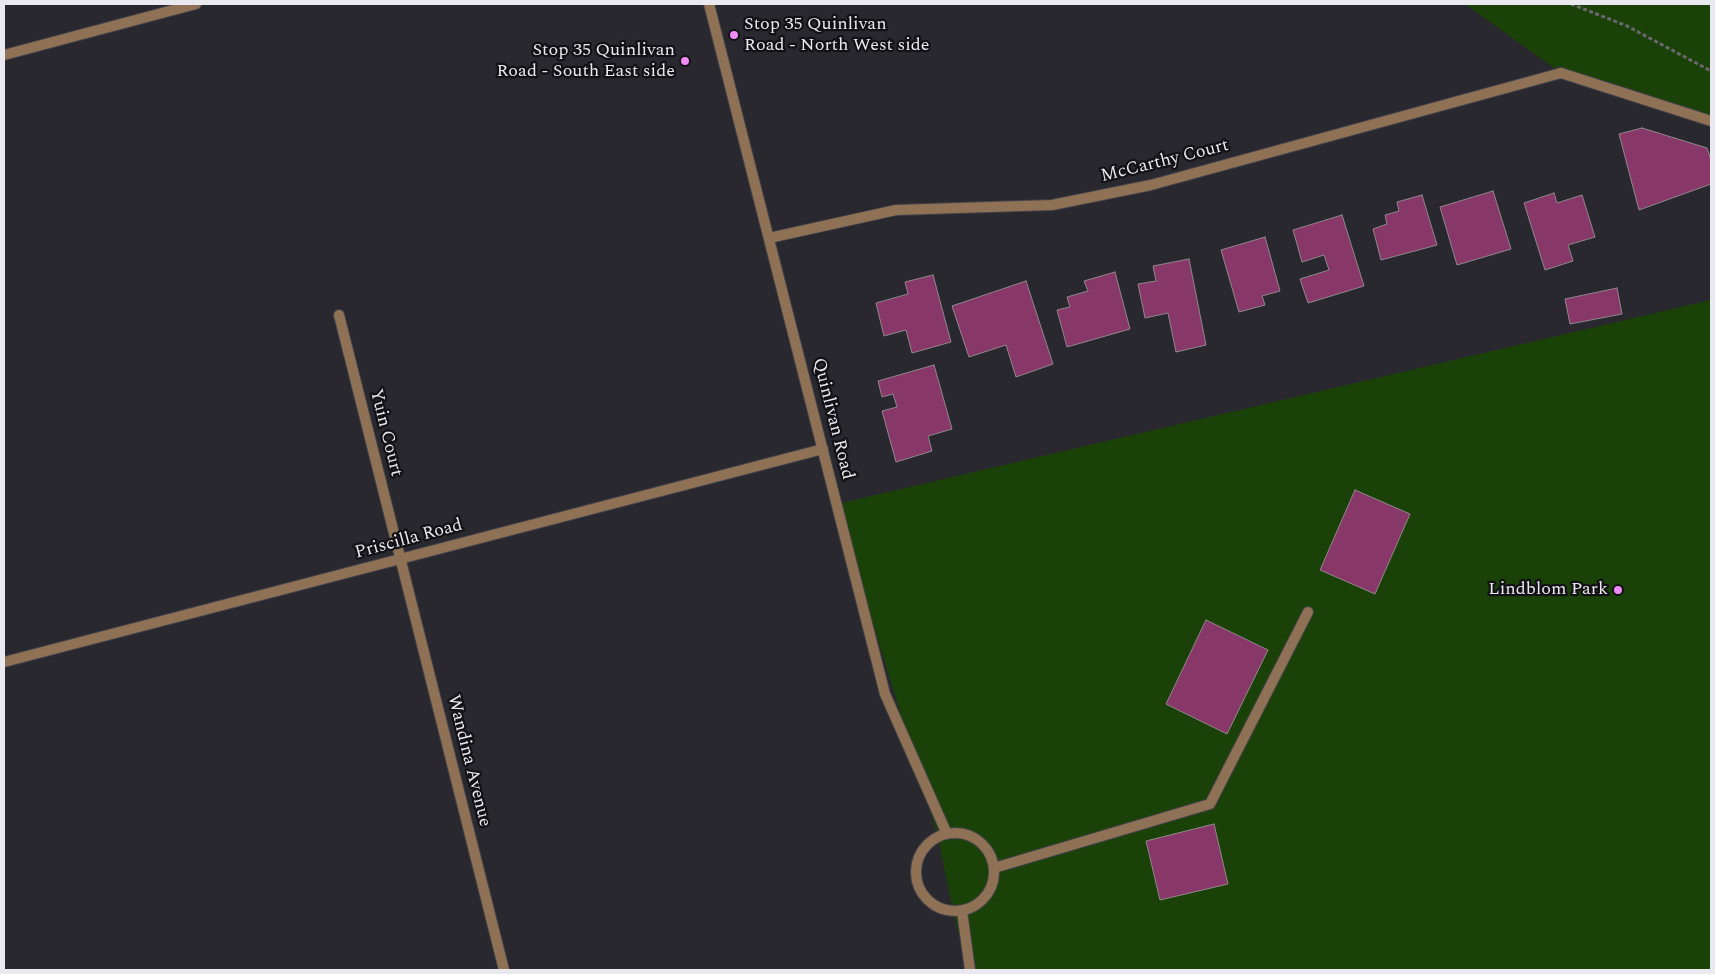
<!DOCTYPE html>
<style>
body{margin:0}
#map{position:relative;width:1715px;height:974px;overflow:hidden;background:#29282f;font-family:Spectral,serif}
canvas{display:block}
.frame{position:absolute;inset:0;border:5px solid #eae9ef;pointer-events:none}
</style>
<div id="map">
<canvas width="1715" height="974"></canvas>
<div class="frame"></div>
</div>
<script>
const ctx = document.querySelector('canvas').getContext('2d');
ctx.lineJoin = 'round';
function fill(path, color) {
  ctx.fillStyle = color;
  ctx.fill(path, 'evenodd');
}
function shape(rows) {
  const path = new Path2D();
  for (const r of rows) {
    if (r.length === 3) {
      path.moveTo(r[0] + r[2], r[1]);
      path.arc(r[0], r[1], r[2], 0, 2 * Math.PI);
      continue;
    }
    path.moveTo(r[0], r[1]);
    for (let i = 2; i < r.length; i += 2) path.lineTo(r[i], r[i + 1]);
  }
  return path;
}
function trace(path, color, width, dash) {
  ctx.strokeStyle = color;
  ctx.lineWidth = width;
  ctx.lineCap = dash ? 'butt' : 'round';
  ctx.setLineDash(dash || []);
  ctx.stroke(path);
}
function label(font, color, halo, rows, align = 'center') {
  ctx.font = font + ' Spectral,serif';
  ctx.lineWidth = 4.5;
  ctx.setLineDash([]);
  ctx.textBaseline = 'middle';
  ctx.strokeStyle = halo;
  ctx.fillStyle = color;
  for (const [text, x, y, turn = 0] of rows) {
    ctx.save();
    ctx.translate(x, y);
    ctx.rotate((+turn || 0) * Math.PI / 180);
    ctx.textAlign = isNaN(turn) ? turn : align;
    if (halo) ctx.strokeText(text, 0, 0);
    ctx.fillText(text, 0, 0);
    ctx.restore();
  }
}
fill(shape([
 [1465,4,1711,4,1711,121,1561,73],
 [1711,300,1711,970,967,970,953,911,938,837,837,504]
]), '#1a4107');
const building = shape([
 [1642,128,1707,148,1711,160,1711,184,1639,210,1619,134,1642,128],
 [1493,191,1511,249,1457,265,1440,207,1493,191],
 [1554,193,1557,203,1582,195,1595,237,1568,245,1573,261,1545,270,1524,203,1554,193],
 [1422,195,1437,245,1381,260,1373,229,1387,224,1385,215,1399,211,1397,202,1422,195],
 [1342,215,1364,286,1308,303,1300,279,1329,270,1324,255,1302,262,1293,230,1342,215],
 [1265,237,1280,291,1262,296,1265,305,1239,312,1221,250,1265,237],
 [1189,259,1206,345,1176,352,1168,313,1145,318,1138,284,1156,281,1153,266,1189,259],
 [1115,272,1130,329,1067,347,1057,310,1070,307,1067,297,1088,291,1084,281,1115,272],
 [933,275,951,342,912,353,906,330,884,336,876,303,908,294,905,282,933,275],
 [1026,281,1053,364,1016,377,1006,345,969,357,952,306,1026,281],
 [1617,288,1622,314,1570,324,1565,299,1617,288],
 [934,365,952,429,928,436,932,451,896,462,882,411,897,407,893,394,882,397,878,381,934,365],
 [1355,490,1410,514,1375,594,1320,570,1355,490],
 [1206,620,1268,650,1227,734,1166,704,1206,620],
 [1214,824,1228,884,1160,900,1146,841,1214,824]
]);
fill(building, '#873868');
trace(building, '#91878c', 1);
const service = shape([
 [1561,73,1711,121],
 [994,868,1210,804,1308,612]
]);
const minor = shape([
 [709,4,885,694,947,834],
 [4,55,196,4],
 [769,238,896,210,1052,205,1151,185,1561,73],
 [339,315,504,970],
 [4,662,823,449],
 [955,872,39],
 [962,911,970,970]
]);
trace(service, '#44434a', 12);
trace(minor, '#44434a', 12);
trace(shape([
 [1571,4,1627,26,1711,71]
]), '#69686e', 3, [4, 2.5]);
trace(service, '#8f7155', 10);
trace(minor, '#8f7155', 10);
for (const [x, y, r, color] of [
 [734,35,5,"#ef8bf7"],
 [685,61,5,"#ef8bf7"],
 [1618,590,5,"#ef8bf7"]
]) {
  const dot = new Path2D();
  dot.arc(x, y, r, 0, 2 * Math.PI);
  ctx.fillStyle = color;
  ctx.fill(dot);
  trace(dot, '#121115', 2);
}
label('18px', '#eae9ef', '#121115', [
 ["Stop 35 Quinlivan",744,25,"left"],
 ["Road - North West side",744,46,"left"],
 ["Stop 35 Quinlivan",675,51],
 ["Road - South East side",675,72],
 ["Lindblom Park",1608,590]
], 'right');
label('18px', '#eae9ef', '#121115', [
 ["McCarthy Court",1165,162,-14],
 ["Quinlivan Road",832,419,76],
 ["Yuin Court",385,433,76],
 ["Priscilla Road",409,540,-15],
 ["Wandina Avenue",468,761,76]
]);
</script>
